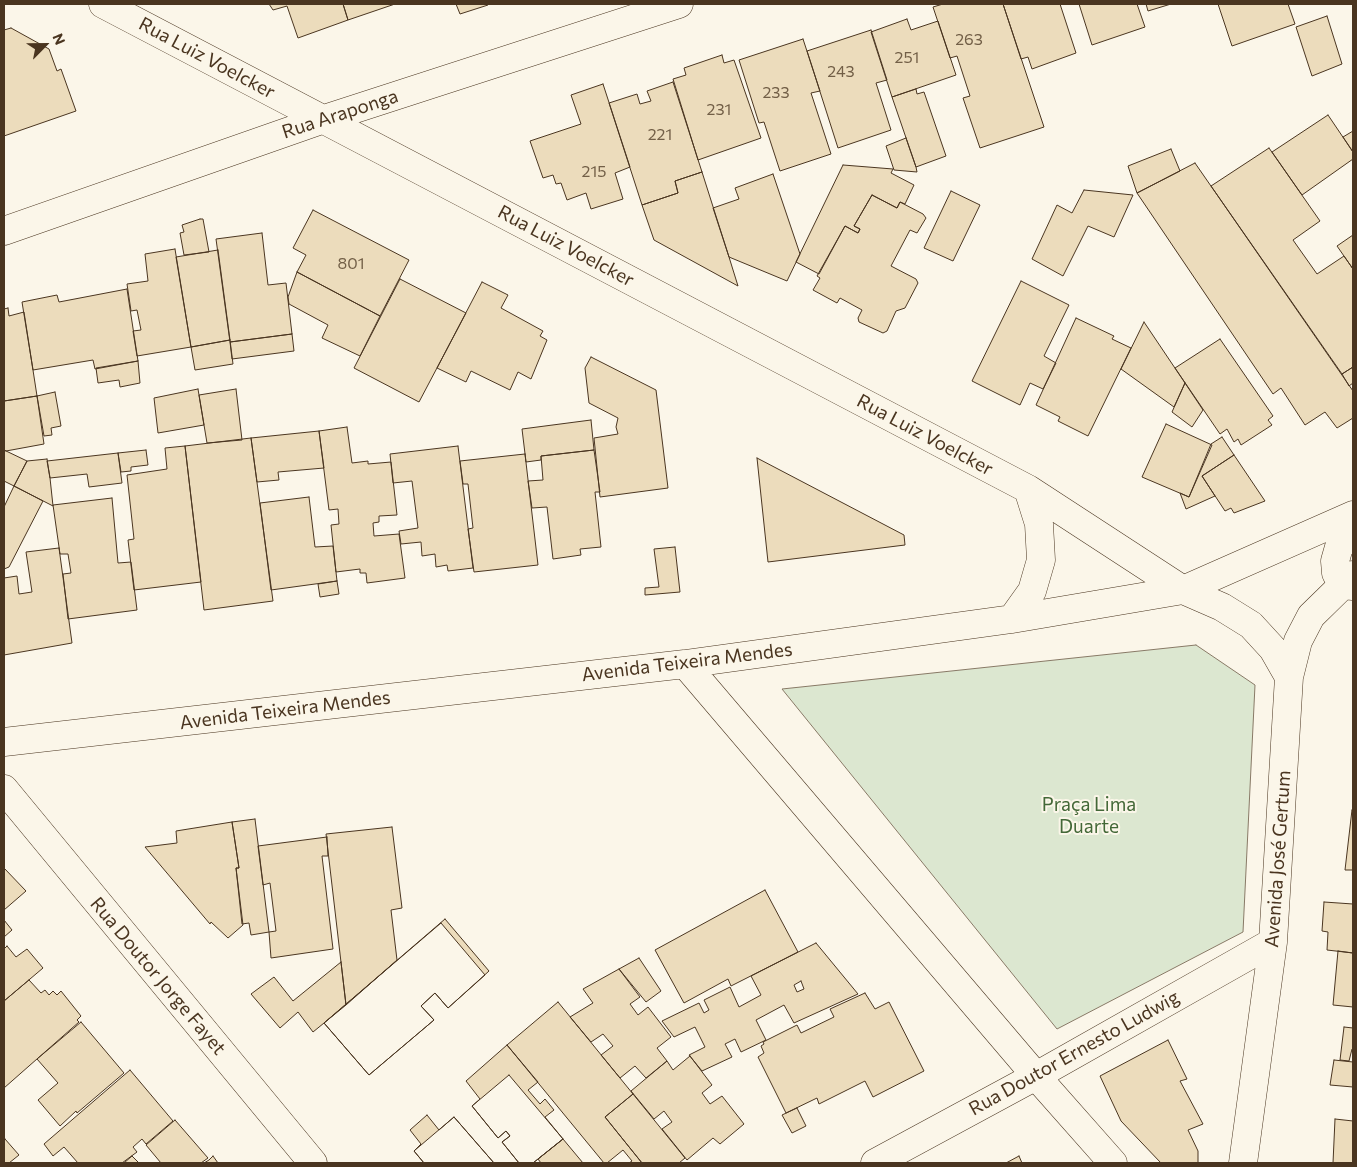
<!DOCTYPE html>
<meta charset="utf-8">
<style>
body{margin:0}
#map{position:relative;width:1357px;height:1167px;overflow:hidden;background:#fbf6e9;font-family:Commissioner,sans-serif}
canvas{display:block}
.frame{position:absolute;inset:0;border:5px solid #4a3520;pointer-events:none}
.north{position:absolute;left:20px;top:20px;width:50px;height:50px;-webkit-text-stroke:4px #fbf6e9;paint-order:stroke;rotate:67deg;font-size:14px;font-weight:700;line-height:20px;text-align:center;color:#4a3520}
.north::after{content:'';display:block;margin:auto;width:18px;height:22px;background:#4a3520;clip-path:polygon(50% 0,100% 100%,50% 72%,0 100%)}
</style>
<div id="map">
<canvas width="1357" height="1167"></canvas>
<div class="frame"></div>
<div class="north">N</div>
</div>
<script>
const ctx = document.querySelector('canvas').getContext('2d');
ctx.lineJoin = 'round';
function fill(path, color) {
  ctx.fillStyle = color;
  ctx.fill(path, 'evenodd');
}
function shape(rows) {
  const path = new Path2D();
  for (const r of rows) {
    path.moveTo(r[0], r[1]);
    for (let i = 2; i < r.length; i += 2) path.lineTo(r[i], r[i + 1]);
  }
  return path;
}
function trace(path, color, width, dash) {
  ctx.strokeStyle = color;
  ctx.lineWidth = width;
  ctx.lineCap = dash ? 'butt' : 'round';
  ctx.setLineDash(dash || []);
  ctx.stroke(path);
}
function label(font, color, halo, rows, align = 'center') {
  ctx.font = font + ' Commissioner,sans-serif';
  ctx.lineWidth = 4;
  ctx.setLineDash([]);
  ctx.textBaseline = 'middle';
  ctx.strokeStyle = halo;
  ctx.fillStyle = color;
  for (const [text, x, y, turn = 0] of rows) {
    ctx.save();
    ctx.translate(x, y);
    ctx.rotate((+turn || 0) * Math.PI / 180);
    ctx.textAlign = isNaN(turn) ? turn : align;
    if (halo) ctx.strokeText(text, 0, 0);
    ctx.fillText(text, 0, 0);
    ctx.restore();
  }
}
const green = shape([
 [1196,645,1255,685,1243,932,1057,1029,782,689,1196,645]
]);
fill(green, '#dce7d0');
trace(green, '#887966', 1);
const building = shape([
 [269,4,343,4,348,20,298,38,287,6,273,10,269,4],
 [343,4,395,4,348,20,343,4],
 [456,4,488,4,488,5,460,14,456,4],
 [943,4,1003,4,1044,127,980,148,963,98,970,96,957,56,950,58,933,7,943,4],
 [1003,4,1060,4,1076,53,1032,69,1028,57,1021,59,1003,4],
 [1079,4,1137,4,1145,27,1092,45,1079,4],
 [1146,4,1171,4,1148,11,1146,4],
 [1218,4,1288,4,1295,24,1232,46,1218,4],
 [1327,16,1342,64,1312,76,1296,27,1327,16],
 [907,19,911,30,938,21,956,75,892,97,871,32,907,19],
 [11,28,49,49,57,71,61,69,76,111,4,136,4,30,11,28],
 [871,30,887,80,876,83,891,130,838,148,807,51,871,30],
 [803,39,820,91,811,93,831,154,780,171,764,122,759,123,739,60,803,39],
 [722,55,724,63,734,60,761,138,698,160,673,79,686,75,684,68,722,55],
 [673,82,702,172,675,181,678,193,642,205,609,103,637,94,640,104,651,101,647,91,673,82],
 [603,84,630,167,615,173,623,199,591,209,586,193,567,200,561,183,556,184,553,175,543,178,530,141,581,124,571,95,603,84],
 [916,89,917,94,924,92,946,156,916,167,892,97,916,89],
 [1328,115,1353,152,1353,159,1302,195,1272,152,1328,115],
 [1353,131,1353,152,1343,137,1353,131],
 [906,138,916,167,917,172,894,170,886,146,906,138],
 [1269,148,1320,221,1293,240,1317,274,1344,256,1353,269,1353,367,1342,374,1211,186,1269,148],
 [1171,149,1180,171,1137,193,1128,166,1171,149],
 [1195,163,1353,391,1353,418,1337,428,1325,412,1305,425,1281,388,1273,394,1137,193,1195,163],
 [843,165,893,169,891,173,914,185,905,204,900,202,897,208,872,195,854,226,860,229,858,233,845,226,819,274,796,262,843,165],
 [702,172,729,257,738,286,654,240,642,205,678,193,675,181,702,172],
 [773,174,800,254,787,281,729,257,713,208,739,199,735,188,773,174],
 [1084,190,1133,195,1114,237,1088,226,1063,276,1032,259,1057,205,1072,213,1084,190],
 [951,191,980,205,953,261,924,248,951,191],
 [872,195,897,208,900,202,923,214,926,218,917,233,910,230,891,266,916,279,918,283,905,308,896,311,887,331,883,333,859,322,858,318,862,310,840,298,837,303,813,290,820,278,817,276,845,226,858,233,860,229,854,226,872,195],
 [313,210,409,260,380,316,297,272,306,255,293,248,313,210],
 [200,219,203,219,209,252,184,255,180,233,184,232,182,225,200,219],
 [262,233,268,285,286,283,292,334,230,342,216,239,262,233],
 [1353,235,1353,269,1337,246,1353,235],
 [175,249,191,347,137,356,133,331,141,330,137,310,131,311,127,284,148,281,145,254,175,249],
 [218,250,230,340,191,347,176,257,218,250],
 [297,272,380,316,360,356,322,338,328,325,289,304,288,297,297,272],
 [400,279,466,313,419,402,354,368,400,279],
 [1021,281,1069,305,1044,356,1056,363,1043,389,1030,383,1020,405,972,381,1021,281],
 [482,282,508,295,501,308,543,331,540,336,547,340,531,379,518,372,510,390,471,371,466,382,437,368,482,282],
 [127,289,138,361,95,369,93,360,33,370,22,302,57,295,59,302,127,289],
 [8,308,9,316,24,312,37,396,4,401,4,309,8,308],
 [1076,318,1114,336,1112,339,1131,348,1088,436,1058,421,1060,417,1036,405,1076,318],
 [1144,322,1185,383,1174,407,1121,369,1144,322],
 [292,334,294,351,232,359,230,342,292,334],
 [1220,339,1273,416,1268,420,1272,425,1241,445,1238,439,1234,442,1227,429,1220,434,1175,368,1220,339],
 [230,340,233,364,195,370,191,347,230,340],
 [591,357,656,390,668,488,600,497,594,438,618,434,616,427,618,418,589,403,585,368,591,357],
 [138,361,140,383,120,387,119,380,98,383,96,368,138,361],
 [1353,367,1353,383,1349,386,1342,374,1353,367],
 [1185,383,1203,410,1192,427,1172,412,1185,383],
 [198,389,204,425,158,433,154,398,198,389],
 [236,389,242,440,207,443,199,395,236,389],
 [55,392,61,426,51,428,52,435,44,436,37,396,55,392],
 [37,396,44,444,6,451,4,450,4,401,37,396],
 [591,420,594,450,541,456,541,460,526,462,522,429,591,420],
 [1166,424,1212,445,1189,497,1142,477,1166,424],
 [347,427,352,463,368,461,368,464,391,462,397,515,379,516,379,522,373,523,374,536,399,534,405,578,367,583,366,573,360,573,360,569,336,572,331,525,339,524,338,509,329,510,319,431,347,427],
 [319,431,324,468,278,472,279,480,257,482,251,438,319,431],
 [1222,437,1234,455,1202,476,1215,496,1186,509,1180,493,1189,497,1211,444,1222,437],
 [251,438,273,601,204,610,185,446,251,438],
 [185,446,201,582,134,590,128,540,134,539,127,475,167,469,165,448,185,446],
 [458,446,473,568,448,571,447,565,436,567,435,554,422,556,421,542,401,544,399,531,418,528,412,481,393,483,390,454,458,446],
 [4,450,27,461,14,486,4,481,4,450],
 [146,450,148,465,131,467,131,471,121,472,118,453,146,450],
 [594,450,600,492,595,492,601,547,580,549,581,555,553,559,547,507,532,508,528,481,543,480,541,456,594,450],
 [118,453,122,483,89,487,87,474,50,478,47,461,118,453],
 [525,454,538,565,474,572,468,529,473,528,468,484,463,484,460,461,525,454],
 [1234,455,1265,501,1234,513,1231,508,1225,511,1202,476,1234,455],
 [757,458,904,535,905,545,768,562,757,458],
 [47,459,50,478,53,506,14,486,27,461,47,459],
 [14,486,43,501,9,567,4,569,4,507,14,486],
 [309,497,315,547,333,546,337,581,271,590,260,503,309,497],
 [112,498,118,563,131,562,137,610,68,619,63,574,71,573,68,554,60,554,53,505,112,498],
 [675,547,680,592,645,595,645,588,659,587,654,549,675,547],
 [59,548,72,643,4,655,4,574,4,578,17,576,19,594,32,592,26,552,59,548],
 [337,581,339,594,320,597,318,584,337,581],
 [1352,810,1353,810,1353,870,1345,870,1352,810],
 [255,819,269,932,251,935,249,923,242,924,236,868,239,868,232,822,255,819],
 [232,822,239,868,236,868,243,925,228,938,211,922,210,924,145,847,177,843,176,831,232,822],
 [392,827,402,908,391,910,397,960,346,1005,326,834,392,827],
 [327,837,328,856,322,856,333,949,271,958,269,932,276,931,270,883,263,885,258,846,327,837],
 [4,868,26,891,4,910,4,868],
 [765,890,798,952,731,986,728,979,684,1003,655,950,765,890],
 [1324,902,1353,904,1353,953,1327,950,1328,932,1322,931,1324,902],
 [445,919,489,971,448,1008,435,993,421,1006,434,1020,369,1075,324,1023,445,919],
 [4,920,12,930,4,937,4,920],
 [441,923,485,975,448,1008,435,993,421,1006,434,1020,369,1075,324,1023,441,923],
 [816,943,858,994,794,1023,784,1005,756,1020,766,1040,741,1052,735,1039,725,1044,732,1057,702,1071,689,1055,705,1047,695,1027,674,1037,662,1021,699,1003,704,1013,709,1010,704,1000,730,987,739,1007,761,995,751,976,816,943],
 [801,981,804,989,797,992,794,985,801,981],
 [7,946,16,957,27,949,43,968,4,1001,4,949,7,946],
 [1338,951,1353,953,1353,1007,1333,1005,1338,951],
 [639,958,661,991,646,1002,619,969,639,958],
 [341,962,346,1005,313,1032,298,1012,280,1028,251,994,274,977,293,1001,341,962],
 [619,969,640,997,630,1004,638,1015,648,1007,671,1037,657,1048,667,1061,646,1078,635,1066,620,1078,601,1055,613,1046,603,1034,591,1042,570,1017,593,1003,583,989,619,969],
 [29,980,41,993,45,990,49,995,53,991,57,995,61,991,81,1016,77,1020,79,1022,4,1088,4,1001,29,980],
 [865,993,875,1009,889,1002,924,1071,873,1097,865,1081,819,1104,817,1098,786,1113,758,1057,764,1053,761,1046,764,1044,763,1042,797,1025,801,1033,834,1017,830,1009,865,993],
 [558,1002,633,1094,605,1117,642,1163,629,1163,632,1161,623,1150,607,1163,604,1163,507,1045,558,1002],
 [81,1022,124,1073,77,1113,76,1111,60,1126,38,1100,58,1083,37,1059,81,1022],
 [1344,1027,1353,1028,1353,1050,1352,1049,1349,1061,1340,1060,1344,1027],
 [1168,1040,1187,1079,1180,1081,1203,1124,1188,1130,1198,1151,1198,1163,1161,1163,1121,1121,1100,1076,1168,1040],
 [507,1045,538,1082,528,1090,540,1104,545,1099,554,1110,545,1117,563,1139,533,1163,519,1163,502,1142,510,1136,506,1131,498,1138,472,1106,480,1099,466,1081,507,1045],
 [690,1056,712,1085,702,1093,710,1104,722,1096,744,1124,720,1144,713,1138,687,1160,662,1129,672,1122,664,1111,654,1119,631,1091,667,1061,673,1070,690,1056],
 [1334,1060,1353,1062,1353,1087,1330,1085,1334,1060],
 [130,1070,173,1121,146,1144,142,1139,133,1147,137,1152,122,1163,78,1163,64,1147,53,1156,44,1144,130,1070],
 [509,1075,563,1139,533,1163,519,1163,502,1142,510,1136,506,1131,498,1138,472,1106,509,1075],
 [633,1094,685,1158,679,1163,642,1163,605,1117,633,1094],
 [797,1108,806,1126,792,1133,782,1115,797,1108],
 [427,1115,439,1130,454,1117,494,1163,424,1163,414,1151,421,1144,410,1130,427,1115],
 [454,1117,494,1163,424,1163,414,1151,454,1117],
 [1335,1119,1353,1121,1353,1163,1333,1163,1335,1119],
 [175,1120,208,1158,201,1163,161,1163,146,1145,175,1120],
 [5,1139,19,1155,9,1163,4,1163,4,1140,5,1139],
 [563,1139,583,1163,541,1163,538,1159,563,1139],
 [132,1156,139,1163,124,1163,132,1156],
 [213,1156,218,1163,204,1163,209,1160,213,1156],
 [1019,1156,1022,1163,1006,1163,1019,1156]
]);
fill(building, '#ecdcbc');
trace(building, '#4a3520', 1);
const minor = shape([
 [103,4,1028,489,1183,590,1222,607,1251,625,1273,649,1289,677],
 [4,231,324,119,679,4],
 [1353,533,1339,547,1335,561,1336,573,1342,585,1353,586],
 [1012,619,1032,591,1041,560,1039,524,1028,489],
 [685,664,1036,1076,1113,1163],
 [4,742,685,664,1012,619,1183,590,1353,515],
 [4,789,313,1163],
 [875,1163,1036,1076,1273,942],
 [1243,1163,1273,942,1289,677,1298,641,1311,616,1353,575]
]);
trace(minor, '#4a3520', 29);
trace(minor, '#fbf6e9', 28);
label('16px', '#725f47', null, [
 ["263",969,40],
 ["251",907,58],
 ["243",841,72],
 ["233",776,93],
 ["231",719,110],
 ["221",660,135],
 ["215",594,172],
 ["801",351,264]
]);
label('19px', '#4a3520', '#fbf6e9', [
 ["Rua Luiz Voelcker",207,58,28],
 ["Rua Araponga",340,114,-18],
 ["Rua Luiz Voelcker",566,246,28],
 ["Rua Luiz Voelcker",925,435,28],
 ["Avenida Teixeira Mendes",687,662,-7],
 ["Avenida Teixeira Mendes",285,710,-7],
 ["Avenida José Gertum",1278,859,-86],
 ["Rua Doutor Jorge Fayet",158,976,50],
 ["Rua Doutor Ernesto Ludwig",1074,1053,-29]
]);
label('19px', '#436837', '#fbf6e9', [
 ["Praça Lima",1089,805],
 ["Duarte",1089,827]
]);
</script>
